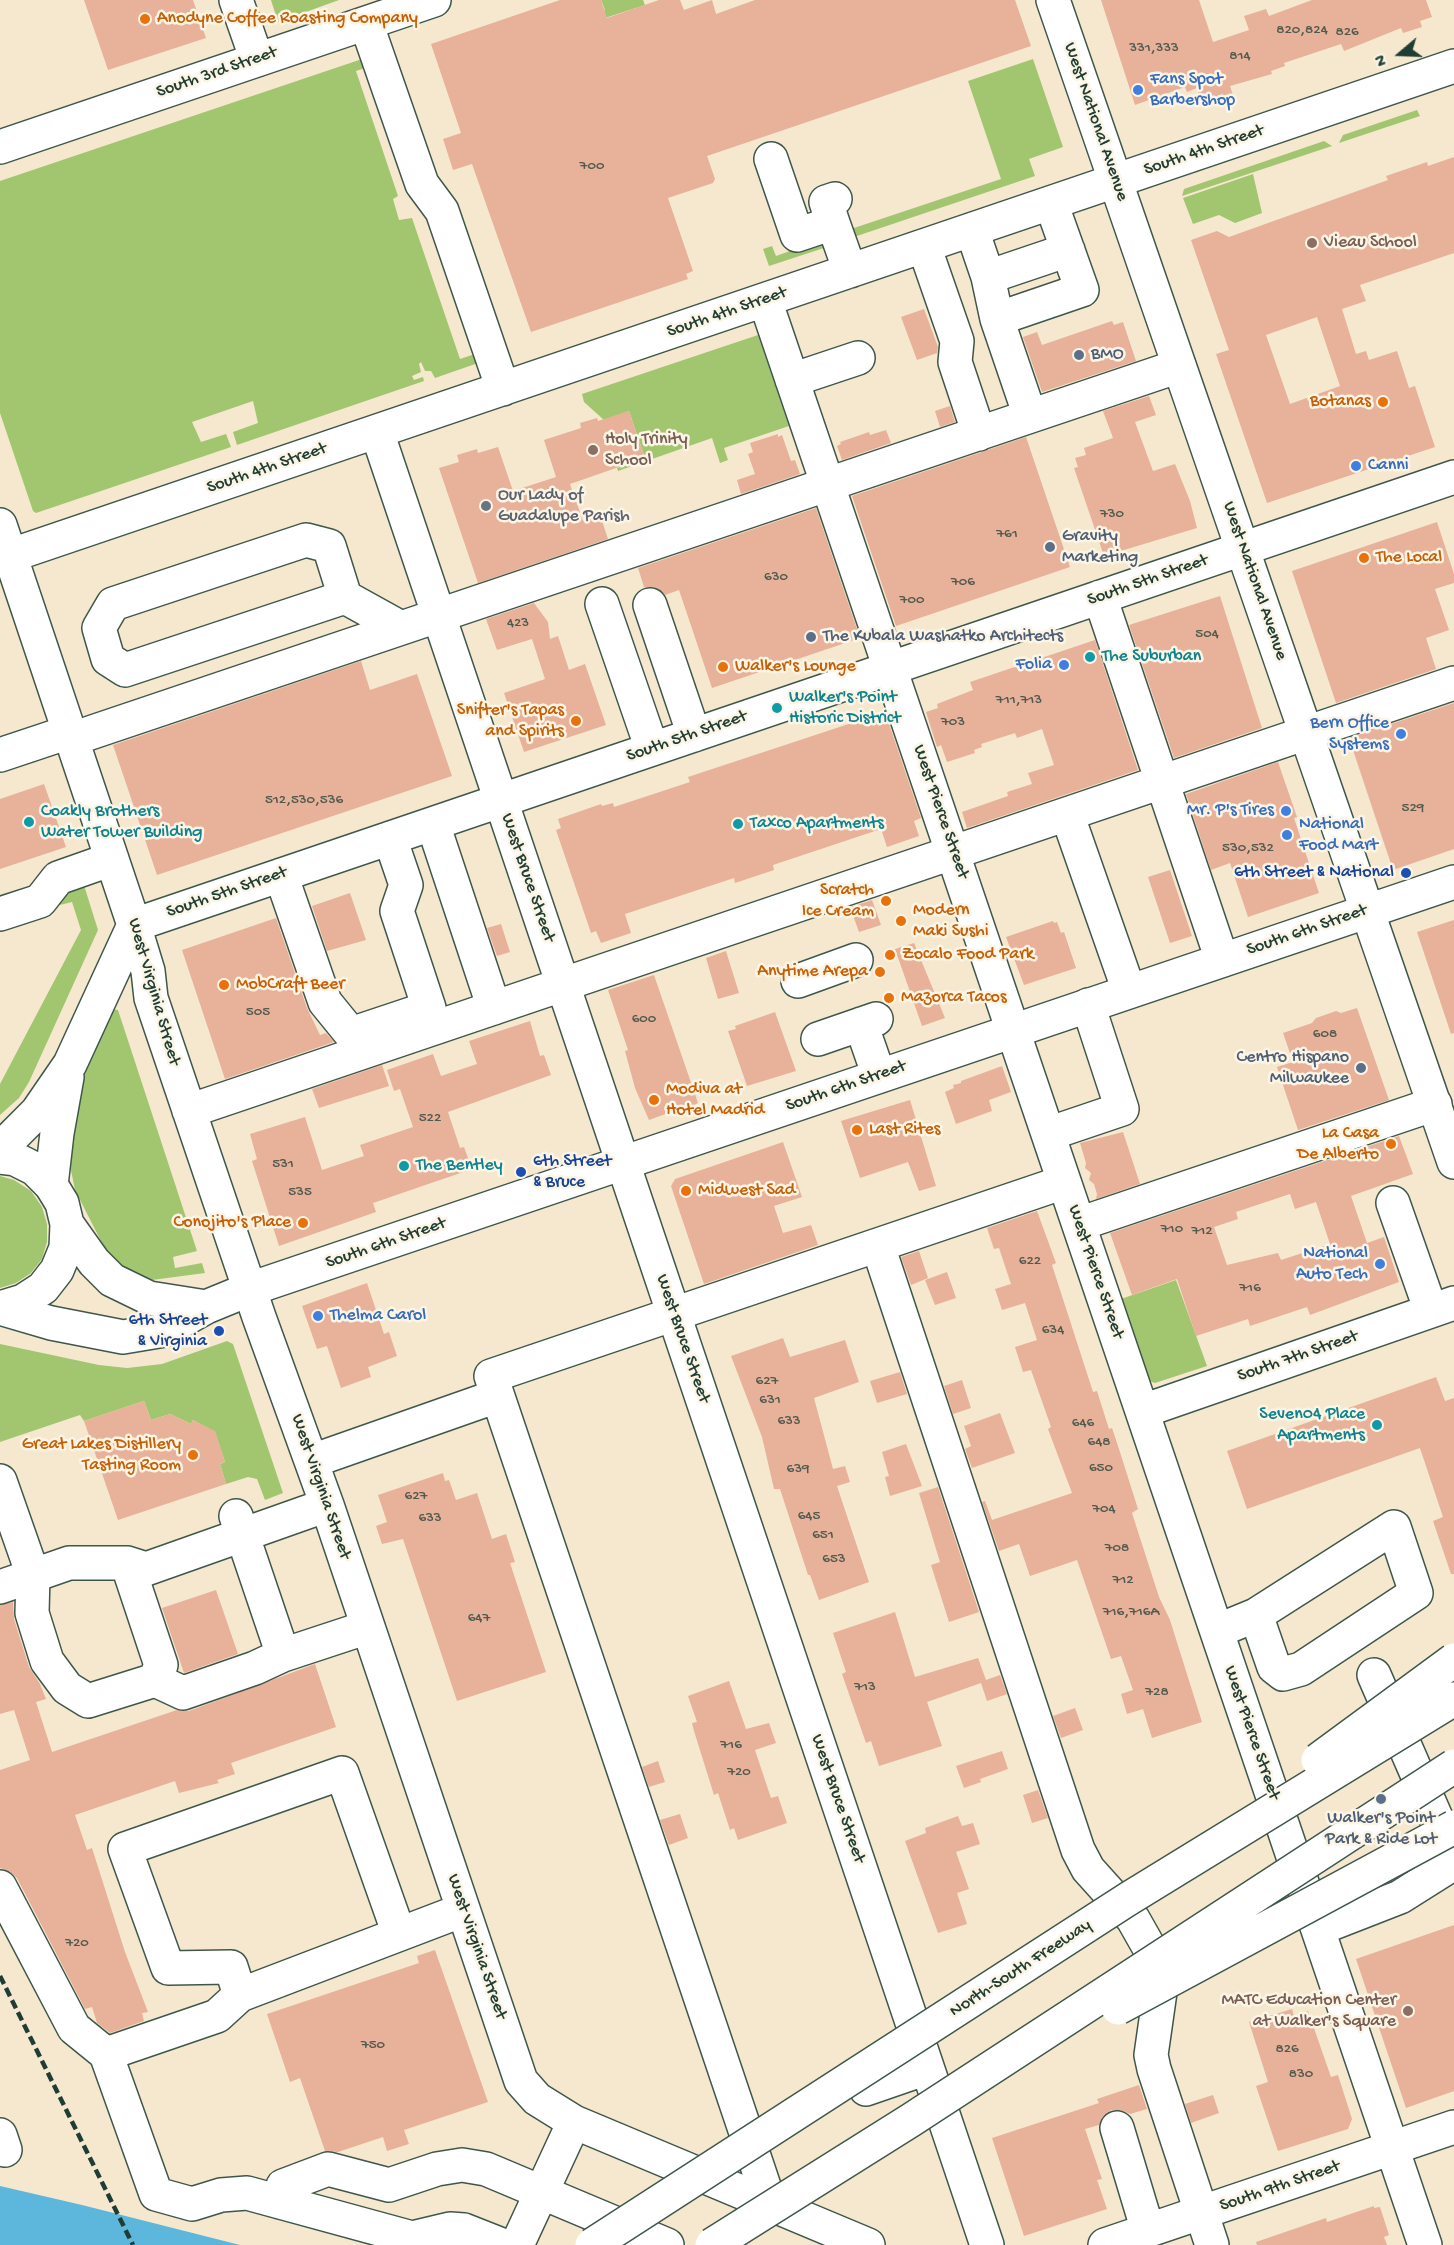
<!DOCTYPE html>
<style>
body{margin:0}
#map{position:relative;width:1454px;height:2245px;overflow:hidden;background:#f5e8ce;font-family:"Gochi Hand",sans-serif}
canvas{display:block}
.north{position:absolute;left:1370px;top:24px;width:60px;height:60px;-webkit-text-stroke:4px #fcf5e5;paint-order:stroke;rotate:251deg;font-size:16px;font-weight:700;line-height:24px;text-align:center;color:#1f3d34}
.north::after{content:'';display:block;margin:auto;width:21px;height:27px;background:#1f3d34;clip-path:polygon(50% 0,100% 100%,50% 72%,0 100%)}
</style>
<div id="map">
<canvas width="1454" height="2245"></canvas>
<div class="north">N</div>
</div>
<script>
const ctx = document.querySelector('canvas').getContext('2d');
ctx.lineJoin = 'round';
function fill(path, color) {
  ctx.fillStyle = color;
  ctx.fill(path, 'evenodd');
}
function shape(rows) {
  const path = new Path2D();
  for (const r of rows) {
    path.moveTo(r[0], r[1]);
    for (let i = 2; i < r.length; i += 2) path.lineTo(r[i], r[i + 1]);
  }
  return path;
}
function trace(path, color, width, dash) {
  ctx.strokeStyle = color;
  ctx.lineWidth = width;
  ctx.lineCap = dash ? 'butt' : 'round';
  ctx.setLineDash(dash || []);
  ctx.stroke(path);
}
function label(font, color, halo, rows, align = 'center') {
  ctx.font = font + ' "Gochi Hand",sans-serif';
  ctx.lineWidth = 5;
  ctx.setLineDash([]);
  ctx.textBaseline = 'middle';
  ctx.strokeStyle = halo;
  ctx.fillStyle = color;
  for (const [text, x, y, turn = 0] of rows) {
    ctx.save();
    ctx.translate(x, y);
    ctx.rotate((+turn || 0) * Math.PI / 180);
    ctx.textAlign = isNaN(turn) ? turn : align;
    if (halo) ctx.strokeText(text, 0, 0);
    ctx.fillText(text, 0, 0);
    ctx.restore();
  }
}
fill(shape([
 [271,0,339,0,278,22],
 [601,0,643,0,645,5,602,19,600,12,605,10],
 [368,57,371,66,356,71,398,196,393,199,399,220,412,218,460,359,478,353,481,362,435,378,431,371,425,371,421,362,419,364,421,372,412,376,414,380,423,377,424,381,237,445,233,432,258,423,253,401,192,422,201,442,226,434,231,447,36,513,33,511,0,413,0,181],
 [1033,59,1063,147,1029,159,1035,176,848,239,845,231,1001,179,968,81],
 [1417,110,1420,116,1339,143,1343,135],
 [1324,141,1332,146,1182,196,1184,189],
 [1253,174,1262,213,1235,223,1219,215,1193,224,1183,198],
 [824,239,827,247,769,266,763,249,772,246,776,256],
 [758,335,789,426,724,448,728,460,720,463,712,438,618,471,617,468,645,458,629,411,604,420,584,402,582,394],
 [83,882,98,930,29,1082,19,1098,0,1115,0,1084,81,930,72,902,56,906,55,899],
 [113,1009,118,1010,197,1251,173,1257,175,1268,202,1263,205,1273,152,1280,122,1266,105,1249,75,1190,67,1151,82,1076],
 [0,1176,14,1180,31,1191,42,1207,47,1224,47,1242,42,1259,31,1273,16,1283,0,1288],
 [1176,1280,1207,1366,1155,1383,1149,1381,1118,1300],
 [227,1341,233,1344,283,1493,265,1500,257,1479,248,1477,226,1484,220,1464,225,1462,215,1432,193,1420,191,1424,170,1414,151,1420,144,1401,84,1421,80,1415,0,1442,0,1344,99,1365,127,1368,162,1364]
]), '#a2c670');
fill(shape([
 [0,2186,82,2205,240,2245,0,2245]
]), '#5db6db');
fill(shape([
 [84,0,193,0,206,38,108,70],
 [560,0,601,0,607,18,659,0,680,0,684,10,712,0,716,14,755,0,1015,0,1031,46,707,156,715,179,713,183,668,198,693,271,686,274,688,279,531,332,472,164,453,170,443,139,461,133,431,44],
 [1101,0,1199,0,1213,42,1249,30,1244,16,1266,9,1269,16,1312,0,1426,0,1432,17,1420,21,1422,27,1403,33,1401,28,1344,51,1341,44,1284,63,1285,66,1271,71,1272,74,1230,86,1234,98,1216,104,1203,107,1197,88,1187,92,1185,87,1135,105],
 [1454,157,1454,253,1360,285,1366,301,1342,309,1356,354,1366,351,1369,360,1397,351,1409,388,1415,386,1435,447,1267,503,1216,354,1229,350,1191,240,1217,231,1229,237,1388,180,1386,176,1427,162,1428,166],
 [1317,317,1340,386,1290,404,1266,335],
 [924,309,938,347,937,353,917,360,901,317],
 [1112,321,1114,325,1123,322,1136,361,1042,392,1023,337,1037,332,1042,345],
 [1149,396,1156,415,1135,422,1153,471,1175,464,1190,501,1197,528,1104,556,1074,468,1078,467,1075,458,1086,455,1084,448,1113,438,1103,411],
 [950,406,955,422,940,427,935,411],
 [629,411,645,458,570,484,583,521,600,515,608,539,478,583,439,468,459,462,457,455,477,449,478,453,498,447,513,491,556,477,544,440,581,428,580,423,597,418,598,421],
 [886,430,891,443,842,460,837,446,841,444,840,442,869,432,870,435],
 [778,434,778,437,782,435,791,461,795,460,800,474,741,494,737,480,755,474,748,454,753,452,750,443],
 [1026,437,1070,567,896,626,852,496],
 [816,508,860,638,712,688,679,590,665,595,654,587,644,587,638,568],
 [1437,522,1454,574,1454,583,1435,589,1449,630,1426,638,1436,669,1336,703,1292,571],
 [1220,596,1262,728,1174,758,1129,625],
 [534,603,548,622,550,639,558,636,569,670,585,664,606,725,524,752,504,693,545,679,532,639,497,650,486,619],
 [1095,640,1138,770,967,828,962,812,1008,796,1007,792,1032,784,1028,773,1054,765,1042,729,1017,738,1015,733,981,744,982,747,974,750,975,753,947,762,941,745,937,747,926,712,938,708,937,704,973,690,970,682],
 [361,661,370,690,417,674,452,776,157,875,113,745],
 [1454,703,1454,849,1393,870,1349,738],
 [885,712,921,818,914,821,919,836,887,847,881,829,773,865,774,870,735,883,734,878,625,914,631,933,601,943,596,931,591,933,556,830,561,828,558,819,601,804,602,806,613,803,614,807,690,782,688,777],
 [1278,762,1297,817,1294,818,1319,893,1248,917,1230,863,1211,870,1186,794],
 [44,784,66,847,0,869,0,799],
 [1170,870,1192,936,1170,943,1148,877],
 [350,893,366,940,327,951,312,906],
 [872,900,881,925,859,932,850,907],
 [276,918,307,1008,320,1035,326,1033,334,1042,225,1079,182,950],
 [1454,920,1454,1033,1451,1034,1417,932],
 [1053,921,1054,923,1057,922,1061,933,1064,932,1076,968,1024,985,1006,937],
 [501,924,510,952,497,956,487,928],
 [914,943,945,1018,922,1026,895,949],
 [726,951,739,993,718,999,706,958],
 [654,975,698,1103,678,1113,674,1111,649,1120,635,1088,625,1051,628,1050,608,990],
 [1357,1008,1389,1100,1298,1130,1277,1067,1293,1062,1283,1033,1312,1023,1316,1018,1336,1011,1341,1013],
 [775,1012,796,1071,747,1086,728,1031,736,1029,735,1026],
 [530,1021,540,1056,544,1055,551,1075,448,1112,460,1148,464,1147,472,1169,373,1203,376,1212,279,1246,252,1161,257,1159,250,1134,305,1117,322,1170,364,1156,360,1145,413,1127,400,1089,394,1091,387,1070,433,1054,441,1076,477,1064,469,1041],
 [382,1065,389,1086,319,1108,312,1089],
 [1002,1066,1011,1092,989,1100,992,1111,956,1124,945,1092,954,1088,953,1085,961,1083,961,1081],
 [910,1100,936,1186,919,1191,908,1162,860,1178,841,1121],
 [1123,1132,1140,1184,1096,1199,1097,1194,1094,1184,1089,1180,1091,1173,1085,1168,1086,1163,1080,1143],
 [1399,1136,1413,1174,1351,1196,1367,1243,1384,1237,1399,1282,1310,1315,1307,1307,1250,1326,1248,1319,1196,1336,1177,1279,1132,1295,1110,1233],
 [1290,1194,1295,1209,1316,1202,1330,1244,1281,1260,1278,1253,1227,1265,1214,1227,1238,1219,1236,1212],
 [783,1142,802,1197,774,1206,783,1233,811,1225,818,1245,704,1284,671,1186,675,1179],
 [1037,1211,1056,1263,1052,1265,1093,1392,1097,1391,1109,1429,1112,1428,1119,1449,1138,1509,1132,1513,1159,1597,1170,1620,1202,1722,1152,1738,1143,1709,1127,1714,1121,1694,1133,1690,1121,1656,1111,1659,1077,1560,1030,1576,1019,1544,999,1551,982,1502,985,1501,992,1520,1072,1493,1048,1429,1051,1427,1031,1370,1023,1372,1015,1347,1037,1340,1025,1303,1002,1310,995,1289,1011,1284,999,1248,994,1249,987,1228],
 [919,1251,928,1278,911,1285,901,1257],
 [947,1272,956,1298,935,1305,925,1280],
 [367,1283,384,1334,389,1332,397,1356,368,1367,371,1377,341,1388,327,1346,317,1349,302,1306],
 [783,1338,790,1357,845,1340,859,1382,814,1398,833,1469,845,1466,850,1482,837,1486,869,1582,819,1600,810,1575,808,1575,780,1489,774,1489,762,1437,731,1356],
 [900,1372,907,1394,877,1403,870,1381],
 [1436,1377,1445,1401,1454,1398,1454,1574,1451,1574,1433,1521,1443,1517,1420,1448,1247,1509,1227,1451],
 [962,1380,971,1408,953,1414,944,1386],
 [144,1401,151,1420,170,1414,191,1424,193,1420,215,1431,225,1462,220,1464,226,1484,118,1520,84,1421],
 [1000,1413,1015,1453,972,1468,965,1449,971,1446,964,1426],
 [906,1444,922,1486,890,1496,885,1477,889,1476,882,1452],
 [443,1473,445,1481,449,1480,456,1500,477,1493,492,1539,506,1534,515,1562,510,1563,546,1672,457,1701,403,1539,382,1544,376,1526,387,1522,378,1495],
 [938,1487,979,1612,949,1622,931,1565,940,1562,919,1493],
 [216,1590,238,1654,184,1673,162,1608],
 [13,1602,14,1619,29,1667,40,1684,46,1699,36,1702,52,1752,177,1710,189,1711,315,1664,336,1727,231,1763,235,1774,217,1780,219,1783,179,1793,175,1781,75,1815,87,1850,92,1848,125,1952,148,2012,142,2013,144,2021,110,2033,97,2023,92,2007,85,2009,17,1878,9,1871,0,1868,0,1770,30,1760,14,1710,0,1714,0,1605],
 [895,1612,915,1677,978,1658,986,1680,1000,1675,1007,1694,987,1701,981,1683,927,1702,942,1746,879,1766,871,1741,866,1743,842,1674,846,1672,833,1633],
 [729,1681,746,1729,769,1723,776,1743,755,1750,771,1798,778,1796,787,1823,738,1840,734,1828,730,1830,718,1793,714,1795,694,1731,692,1723,697,1722,688,1696],
 [1075,1708,1083,1730,1061,1738,1053,1716],
 [1002,1751,1008,1769,980,1779,981,1782,964,1788,956,1766],
 [658,1761,665,1782,649,1787,642,1767],
 [1038,1790,1048,1818,1032,1823,1023,1795],
 [680,1814,688,1838,669,1845,660,1820],
 [958,1816,962,1826,973,1823,980,1844,956,1852,969,1889,957,1893,967,1924,938,1933,905,1841,926,1833,925,1828],
 [1454,1925,1454,2091,1406,2108,1356,1959],
 [435,1950,488,2102,404,2130,409,2144,387,2151,383,2137,338,2152,325,2151,300,2078,290,2082,267,2014,419,1963,417,1956],
 [1292,2009,1294,2016,1308,2011,1331,2077,1338,2075,1352,2119,1348,2129,1278,2151,1256,2086,1268,2082,1249,2022],
 [1139,2085,1147,2109,1130,2114,1121,2110,1111,2110,1103,2116,1099,2125,1085,2129,1102,2179,1097,2180,1107,2209,1024,2236,992,2138,1099,2103,1097,2099],
 [1213,2095,1219,2113,1191,2123,1185,2104],
 [1374,2206,1374,2208,1380,2207,1389,2235,1384,2237,1387,2245,1257,2245,1256,2242,1326,2218,1327,2222]
]), '#e8b19a');
const minor = shape([
 [236,0,257,60],
 [366,23,422,184,442,211,503,389],
 [0,147,434,0],
 [771,159,797,235,833,223,850,271],
 [833,223,826,202,835,199],
 [972,230,988,277,997,319,1082,290,1051,203],
 [924,246,957,341,955,362,979,434],
 [988,277,1068,250],
 [765,300,1425,2245],
 [997,319,1030,416],
 [792,380,858,358],
 [377,432,987,2245],
 [0,525,134,925,148,971,151,998,259,1317,327,1505,521,2081,537,2099,574,2122,868,2245],
 [0,559,1454,66],
 [345,597,125,670,108,659,99,628,113,604,306,540,329,546,345,597,401,628],
 [1100,597,1222,960],
 [602,604,652,749],
 [650,605,694,735],
 [72,739,1179,366],
 [0,755,69,732],
 [1067,814,1129,991],
 [433,824,494,1008],
 [281,875,325,1002,351,1034,429,1008,397,911,406,885,390,838],
 [0,914,40,901,58,878,112,859],
 [798,981,856,960],
 [861,1024,879,1076],
 [818,1039,876,1019],
 [189,1111,1454,683],
 [1048,1134,1122,1109,1088,1005],
 [0,1149,37,1112,70,1064,134,925,1454,477],
 [51,1185,57,1133,67,1077],
 [1393,1203,1431,1311],
 [1079,1224,1435,1104],
 [878,1246,1078,1850,1088,1869,1133,1919,1150,1949,1160,1992,1151,2055,1154,2069,1212,2245],
 [1143,1411,1454,1303],
 [312,1461,497,1396],
 [0,1481,33,1575,32,1613,47,1661,67,1688,88,1701,155,1680,183,1693,255,1668,283,1655,368,1627],
 [236,1516,283,1655],
 [127,1563,161,1665,155,1680],
 [0,1587,69,1563,127,1563,146,1569,327,1505],
 [1217,1631,1256,1615,1394,1527,1416,1593,1301,1669,1283,1674,1274,1667,1256,1615],
 [1374,1675,1454,1859],
 [0,1887,74,2028,106,2054,217,2016,240,1995,463,1910],
 [1318,1929,1400,1897,1454,1863],
 [240,1995,231,1967,168,1968,125,1849,342,1773,399,1934],
 [106,2054,156,2194,192,2204,221,2195,247,2193,412,2238,450,2229,464,2230,502,2245],
 [866,2089,927,2068],
 [1117,2128,1148,2231],
 [0,2135,5,2150],
 [769,2201,491,1376,1064,1182],
 [280,2202,283,2186,328,2169,389,2185,437,2169,462,2165,486,2169,667,2245],
 [517,2245,574,2122],
 [1105,2245,1454,2127]
]);
const major = shape([
 [1053,0,1454,1162],
 [0,1157,15,1159,35,1169,51,1185,62,1203,67,1224,66,1248,57,1270,43,1288,23,1301,0,1308],
 [67,1224,94,1262,112,1280,149,1298,206,1307],
 [0,1308,51,1323,123,1337,165,1330,206,1307,250,1289,1454,882]
]);
trace(minor, '#3f574b', 36);
trace(major, '#3f574b', 36);
trace(minor, '#fff', 33);
trace(major, '#fff', 33);
trace(shape([
 [0,1976,133,2245]
]), '#1f3d34', 4.5, [9, 4.5]);
const highwayBridge = shape([
 [1318,1760,1454,1660],
 [1118,2008,1454,1827],
 [592,2245,1128,1899,1454,1699],
 [712,2245,911,2120,1454,1766]
]);
trace(highwayBridge, '#3f574b', 36, []);
trace(highwayBridge, '#fff', 33);
for (const [x, y, r, color] of [
 [145,19,6,"#e8710a"],
 [1138,90,6,"#3f7fe0"],
 [1312,243,6,"#8d6e63"],
 [1079,355,6,"#5c6f8a"],
 [1383,402,6,"#e8710a"],
 [593,450,6,"#8d6e63"],
 [1356,466,6,"#3f7fe0"],
 [486,506,6,"#6b7280"],
 [1050,547,6,"#5c6f8a"],
 [1364,558,6,"#e8710a"],
 [811,637,6,"#5c6f8a"],
 [1090,657,6,"#0f9aa8"],
 [1064,665,6,"#3f7fe0"],
 [723,667,6,"#e8710a"],
 [777,708,6,"#0f9aa8"],
 [576,721,6,"#e8710a"],
 [1401,734,6,"#3f7fe0"],
 [1286,811,6,"#3f7fe0"],
 [29,822,6,"#0f9aa8"],
 [738,824,6,"#0f9aa8"],
 [1287,835,6,"#3f7fe0"],
 [1406,873,6,"#1a4fb4"],
 [886,901,6,"#e8710a"],
 [901,921,6,"#e8710a"],
 [890,955,6,"#e8710a"],
 [880,972,6,"#e8710a"],
 [224,985,6,"#e8710a"],
 [889,998,6,"#e8710a"],
 [1361,1068,6,"#5c6f8a"],
 [654,1100,6,"#e8710a"],
 [857,1130,6,"#e8710a"],
 [1391,1144,6,"#e8710a"],
 [404,1166,6,"#0f9aa8"],
 [521,1172,6,"#1a4fb4"],
 [686,1191,6,"#e8710a"],
 [303,1223,6,"#e8710a"],
 [1380,1264,6,"#3f7fe0"],
 [318,1316,6,"#3f7fe0"],
 [219,1331,6,"#1a4fb4"],
 [1377,1425,6,"#0f9aa8"],
 [193,1455,6,"#e8710a"],
 [1381,1799,6,"#5c6f8a"],
 [1408,2011,6,"#8d6e63"]
]) {
  const dot = new Path2D();
  dot.arc(x, y, r, 0, 2 * Math.PI);
  ctx.fillStyle = color;
  ctx.fill(dot);
  trace(dot, '#fcf5e5', 2);
}
label('15px', '#515a4e', null, [
 ["820,824",1302,31],
 ["826",1347,33],
 ["331,333",1154,49],
 ["814",1240,57],
 ["700",592,167],
 ["730",1112,515],
 ["761",1007,535],
 ["630",776,578],
 ["706",963,583],
 ["700",912,601],
 ["423",518,624],
 ["504",1207,635],
 ["711,713",1019,701],
 ["703",953,723],
 ["512,530,536",304,801],
 ["529",1413,809],
 ["530,532",1248,849],
 ["505",258,1013],
 ["600",644,1020],
 ["608",1325,1035],
 ["522",430,1119],
 ["531",283,1165],
 ["535",300,1193],
 ["710",1172,1230],
 ["712",1202,1232],
 ["622",1030,1262],
 ["716",1250,1289],
 ["634",1053,1331],
 ["627",767,1382],
 ["631",770,1401],
 ["633",789,1422],
 ["646",1083,1424],
 ["648",1099,1443],
 ["650",1101,1469],
 ["639",798,1470],
 ["627",416,1497],
 ["704",1104,1510],
 ["645",809,1517],
 ["633",430,1519],
 ["651",823,1536],
 ["708",1117,1549],
 ["653",834,1560],
 ["712",1123,1581],
 ["716,716A",1131,1613],
 ["647",479,1619],
 ["713",865,1688],
 ["728",1157,1693],
 ["716",731,1746],
 ["720",739,1773],
 ["720",77,1944],
 ["750",373,2046],
 ["826",1287,2050],
 ["830",1301,2075]
]);
label('18px', '#c56008', '#fcf5e5', [
 ["Anodyne Coffee Roasting Company",157,19],
 ["Botanas",1371,402,"right"],
 ["The Local",1376,558],
 ["Walker's Lounge",735,667],
 ["Snifter's Tapas",564,711,"right"],
 ["and Spirits",564,732,"right"],
 ["Scratch",874,891,"right"],
 ["Ice Cream",874,912,"right"],
 ["Modern",913,911],
 ["Maki Sushi",913,932],
 ["Zocalo Food Park",902,955],
 ["Anytime Arepa",868,972,"right"],
 ["MobCraft Beer",236,985],
 ["Mazorca Tacos",901,998],
 ["Modiva at",666,1090],
 ["Hotel Madrid",666,1111],
 ["Last Rites",869,1130],
 ["La Casa",1379,1134,"right"],
 ["De Alberto",1379,1155,"right"],
 ["Midwest Sad",698,1191],
 ["Conojito's Place",291,1223,"right"],
 ["Great Lakes Distillery",181,1445,"right"],
 ["Tasting Room",181,1466,"right"]
], 'left');
label('18px', '#1f3d34', '#fcf5e5', [
 ["South 3rd Street",217,73,-19],
 ["West National Avenue",1095,122,71],
 ["South 4th Street",1204,151,-19],
 ["South 4th Street",727,313,-19],
 ["South 4th Street",267,469,-19],
 ["South 5th Street",1148,581,-19],
 ["West National Avenue",1254,581,71],
 ["South 5th Street",687,737,-19],
 ["West Pierce Street",940,812,71],
 ["West Bruce Street",527,878,71],
 ["South 5th Street",227,893,-19],
 ["South 6th Street",1307,931,-19],
 ["West Virginia Street",153,992,74],
 ["South 6th Street",846,1087,-19],
 ["South 6th Street",386,1244,-19],
 ["West Pierce Street",1095,1272,71],
 ["West Bruce Street",682,1339,71],
 ["South 7th Street",1298,1357,-19],
 ["West Virginia Street",320,1487,71],
 ["West Pierce Street",1251,1733,71],
 ["West Bruce Street",837,1799,71],
 ["West Virginia Street",476,1947,71],
 ["North-South Freeway",1021,1969,-33],
 ["South 9th Street",1280,2187,-19]
]);
label('18px', '#366cbe', '#fcf5e5', [
 ["Fans Spot",1150,80],
 ["Barbershop",1150,101],
 ["Canni",1368,466],
 ["Folia",1052,665,"right"],
 ["Bern Office",1389,724,"right"],
 ["Systems",1389,745,"right"],
 ["Mr. P's Tires",1274,811,"right"],
 ["National",1299,825],
 ["Food Mart",1299,846],
 ["National",1368,1254,"right"],
 ["Auto Tech",1368,1275,"right"],
 ["Thelma Carol",330,1316]
], 'left');
label('18px', '#785e54', '#fcf5e5', [
 ["Vieau School",1324,243],
 ["Holy Trinity",605,440],
 ["School",605,461],
 ["MATC Education Center",1396,2001,"right"],
 ["at Walker's Square",1396,2022,"right"]
], 'left');
label('18px', '#4e5e75', '#fcf5e5', [
 ["BMO",1091,355],
 ["Gravity",1062,537],
 ["Marketing",1062,558],
 ["The Kubala Washatko Architects",823,637],
 ["Centro Hispano",1349,1058,"right"],
 ["Milwaukee",1349,1079,"right"],
 ["Walker's Point",1381,1819,"center"],
 ["Park & Ride Lot",1381,1840,"center"]
], 'left');
label('18px', '#5b616d', '#fcf5e5', [
 ["Our Lady of",498,496],
 ["Guadalupe Parish",498,517]
], 'left');
label('18px', '#0d838f', '#fcf5e5', [
 ["The Suburban",1102,657],
 ["Walker's Point",789,698],
 ["Historic District",789,719],
 ["Coakly Brothers",41,812],
 ["Water Tower Building",41,833],
 ["Taxco Apartments",750,824],
 ["The Bentley",416,1166],
 ["Seven04 Place",1365,1415,"right"],
 ["Apartments",1365,1436,"right"]
], 'left');
label('18px', '#164399', '#fcf5e5', [
 ["6th Street & National",1394,873],
 ["6th Street",533,1162,"left"],
 ["& Bruce",533,1183,"left"],
 ["6th Street",207,1321],
 ["& Virginia",207,1342]
], 'right');
</script>
